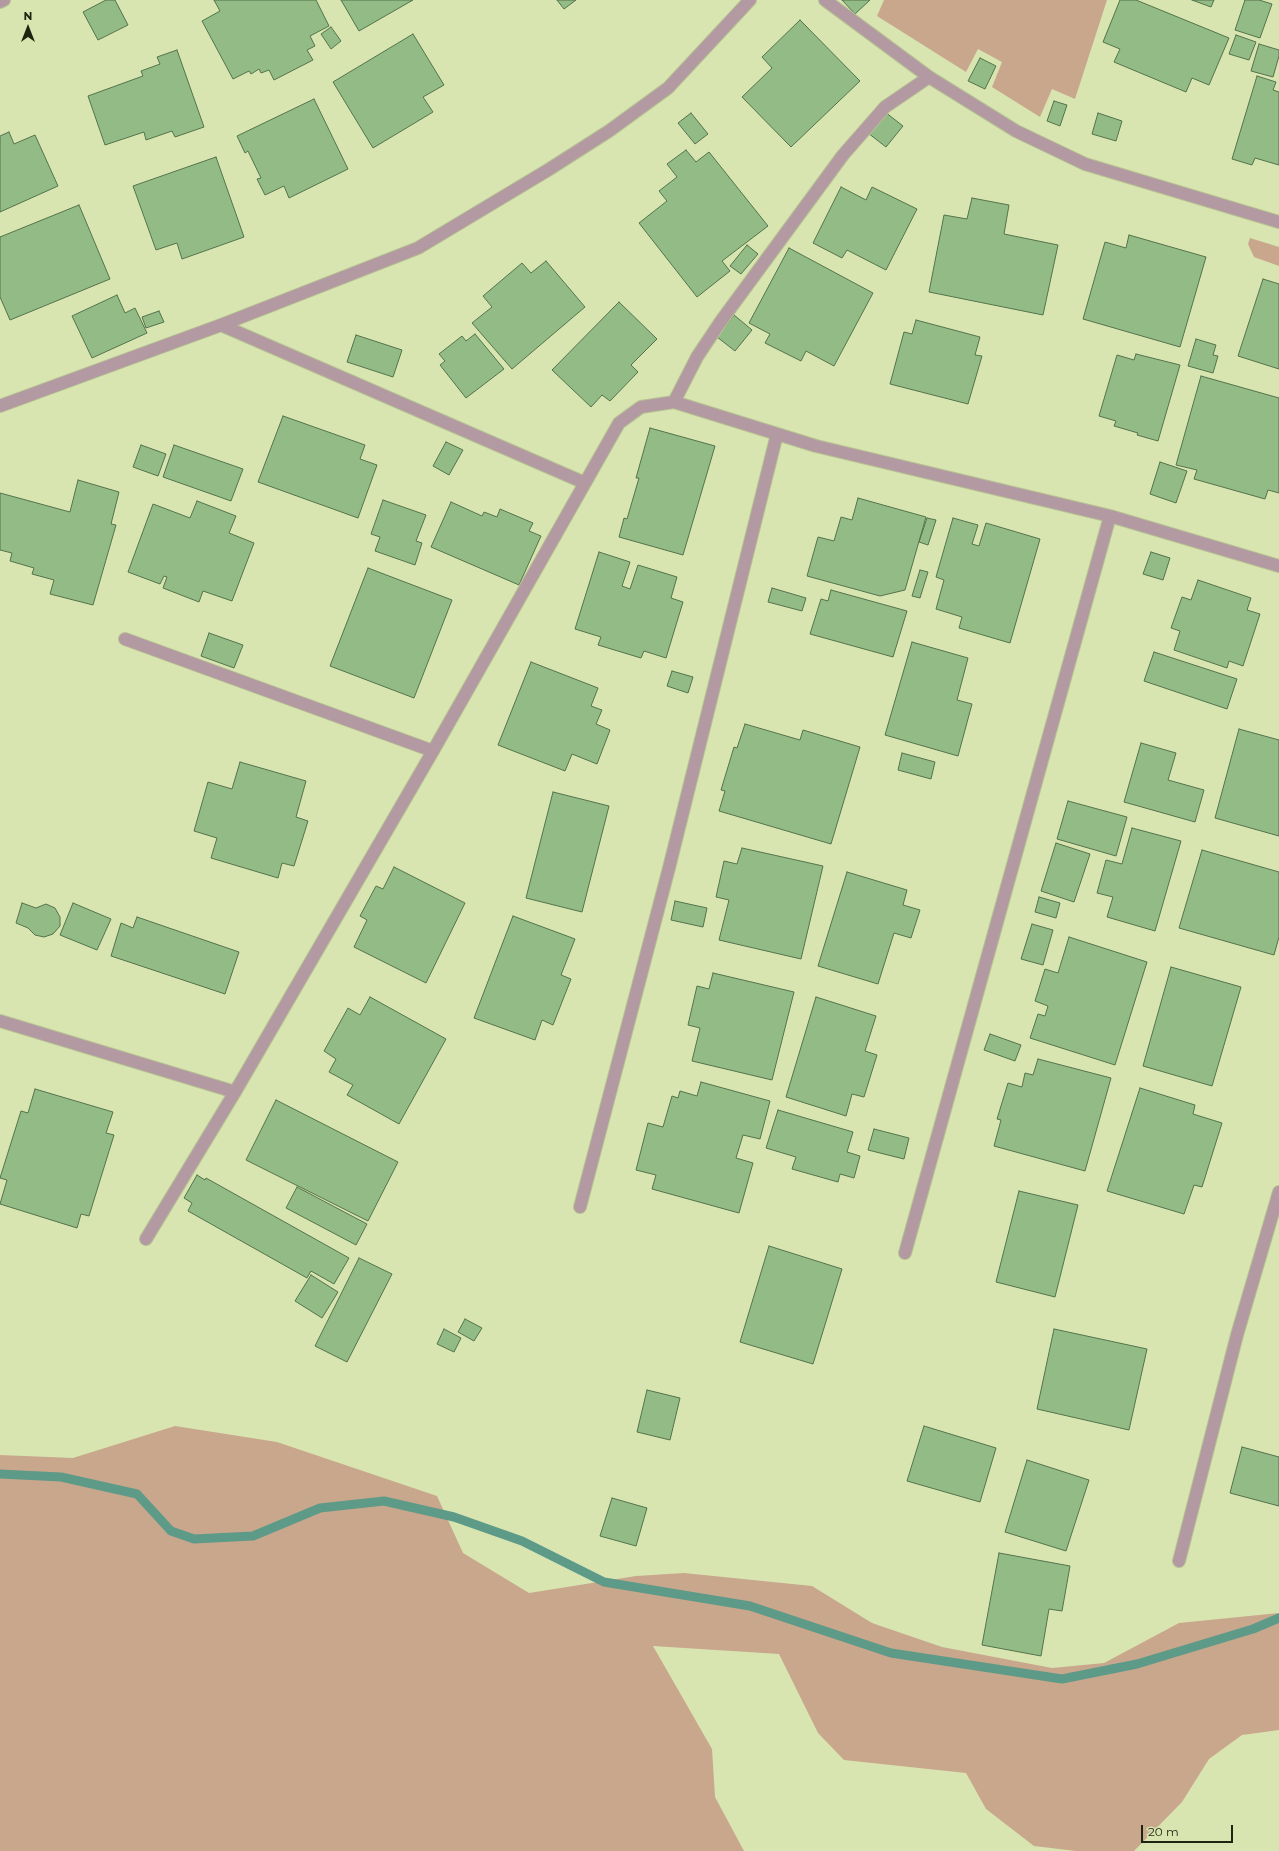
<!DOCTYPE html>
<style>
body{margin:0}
#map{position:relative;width:1279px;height:1851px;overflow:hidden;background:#d8e5b0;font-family:Montserrat,sans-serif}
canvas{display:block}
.north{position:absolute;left:8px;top:8px;width:40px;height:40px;-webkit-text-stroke:3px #d8e5b0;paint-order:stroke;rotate:0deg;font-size:11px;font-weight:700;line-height:16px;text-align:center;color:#1f2410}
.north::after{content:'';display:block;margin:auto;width:14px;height:18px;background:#1f2410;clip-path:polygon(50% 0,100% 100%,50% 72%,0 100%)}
.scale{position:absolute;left:1141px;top:1825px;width:92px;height:18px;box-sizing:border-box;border:2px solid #1f2410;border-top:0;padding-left:5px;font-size:12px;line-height:14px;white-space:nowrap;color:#1f2410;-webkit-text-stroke:3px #d8e5b0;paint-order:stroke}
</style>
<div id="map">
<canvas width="1279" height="1851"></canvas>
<div class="north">N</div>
<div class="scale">20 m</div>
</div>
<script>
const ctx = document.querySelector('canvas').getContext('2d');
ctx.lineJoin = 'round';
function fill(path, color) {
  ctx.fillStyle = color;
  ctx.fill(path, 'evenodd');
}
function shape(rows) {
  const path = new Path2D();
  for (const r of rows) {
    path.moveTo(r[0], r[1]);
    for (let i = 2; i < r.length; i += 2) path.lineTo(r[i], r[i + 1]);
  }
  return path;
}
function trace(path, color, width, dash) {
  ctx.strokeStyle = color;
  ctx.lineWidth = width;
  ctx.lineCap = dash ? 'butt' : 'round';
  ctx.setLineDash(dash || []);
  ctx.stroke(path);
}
fill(shape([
 [884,0,1107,0,1075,99,1052,89,1040,117,992,87,1002,62,978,49,966,72,877,16],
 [1250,238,1279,247,1279,266,1254,257,1248,244],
 [175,1426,277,1442,437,1496,463,1553,529,1593,636,1576,684,1573,812,1586,872,1623,942,1647,1052,1668,1104,1663,1179,1623,1279,1613,1279,1730,1242,1735,1209,1759,1182,1802,1134,1851,1076,1851,1034,1846,986,1809,966,1773,844,1760,818,1733,779,1654,653,1646,712,1749,715,1797,744,1851,0,1851,0,1455,73,1458]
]), '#c9a78d');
trace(shape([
 [0,1474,61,1477,137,1494,171,1531,194,1539,253,1536,320,1508,384,1501,454,1517,522,1541,604,1582,750,1606,891,1653,1062,1679,1137,1664,1253,1629,1279,1618]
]), '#5e9a88', 9);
const building = shape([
 [106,0,115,0,128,25,98,40,83,12,106,0],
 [214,0,316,0,329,26,310,36,315,46,307,50,313,60,274,80,269,70,261,73,259,69,251,74,249,71,233,79,202,21,220,11,214,0],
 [341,0,413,0,359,31,341,0],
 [557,0,576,0,564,9,557,0],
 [842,0,870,0,855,14,842,0],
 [1120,0,1136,0,1229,38,1209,85,1192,78,1186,92,1114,62,1120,49,1103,42,1120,0],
 [1192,0,1214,0,1211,7,1192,0],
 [1245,0,1259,0,1272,4,1260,38,1235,30,1245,0],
 [800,20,860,81,791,147,742,97,772,68,762,57,800,20],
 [331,27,341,41,331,49,321,34,331,27],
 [413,34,444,85,423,97,433,112,373,148,333,82,413,34],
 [1236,35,1256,42,1249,60,1229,54,1236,35],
 [1259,44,1279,50,1279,56,1273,77,1251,71,1259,44],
 [177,50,204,127,175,137,172,131,146,140,144,132,105,145,88,96,143,76,141,71,160,64,157,57,177,50],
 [980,58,996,66,985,89,968,81,980,58],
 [1257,76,1276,82,1273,90,1279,92,1279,165,1255,158,1252,165,1232,159,1257,76],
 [314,99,348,169,289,198,284,186,265,195,257,179,261,178,248,151,245,153,237,136,314,99],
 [1054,101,1067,105,1060,126,1047,121,1054,101],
 [885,112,903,126,886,147,868,133,885,112],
 [691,113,708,134,695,144,678,123,691,113],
 [1098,113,1122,121,1116,141,1092,134,1098,113],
 [9,132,14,144,35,135,58,186,0,212,0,136,9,132],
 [686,150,696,162,709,152,768,226,722,261,730,271,697,297,639,223,667,201,659,191,677,177,667,164,686,150],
 [216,157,244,237,182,259,177,243,156,250,133,186,216,157],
 [841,187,866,200,872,187,917,209,886,270,847,250,842,258,813,243,841,187],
 [972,198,1009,205,1004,234,1058,245,1043,315,929,292,944,215,967,219,972,198],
 [79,205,110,279,10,320,0,297,0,237,79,205],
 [1129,235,1206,257,1180,347,1083,319,1105,242,1126,248,1129,235],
 [747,245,758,254,741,274,730,266,747,245],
 [789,248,873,293,834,366,806,351,801,361,765,343,770,334,749,323,789,248],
 [546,261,585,307,512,369,472,323,492,307,483,296,522,263,531,273,546,261],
 [1263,279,1279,284,1279,369,1238,356,1263,279],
 [117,295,125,313,135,308,147,333,92,358,72,316,117,295],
 [619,302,657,339,631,365,638,372,610,401,602,395,591,407,552,370,619,302],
 [159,311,164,322,146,328,142,317,159,311],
 [734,315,752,330,735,351,717,337,734,315],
 [916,320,980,337,975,355,982,356,968,404,890,384,904,332,912,334,916,320],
 [475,334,504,369,466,398,440,365,445,361,439,354,462,336,466,341,475,334],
 [356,335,402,350,393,377,347,362,356,335],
 [1196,339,1216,345,1213,355,1218,356,1213,373,1188,366,1196,339],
 [1136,354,1180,365,1158,441,1137,435,1138,433,1114,426,1116,421,1099,416,1117,355,1134,360,1136,354],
 [1201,376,1279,398,1279,493,1268,490,1265,499,1194,479,1197,470,1176,465,1201,376],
 [283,416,365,445,360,459,377,465,358,518,258,482,283,416],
 [650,428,715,446,683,555,619,537,624,518,627,519,639,478,636,478,650,428],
 [446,442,463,450,449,475,433,466,446,442],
 [141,445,166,454,158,476,133,467,141,445],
 [174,445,243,469,231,501,163,477,174,445],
 [1160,462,1187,471,1176,503,1150,494,1160,462],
 [78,480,119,492,111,524,116,525,93,605,50,594,54,580,32,574,34,568,10,561,12,553,0,550,0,493,70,512,78,480],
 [858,498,926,517,905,590,880,596,807,576,818,537,834,541,841,517,852,520,858,498],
 [383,500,426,515,416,541,422,543,415,565,375,551,380,537,371,534,383,500],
 [197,501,236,516,229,533,254,543,232,601,203,591,199,602,163,588,167,577,164,576,160,584,128,572,153,504,190,518,197,501],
 [451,502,482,516,484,512,497,517,500,509,533,523,529,531,541,536,519,585,431,547,451,502],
 [927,518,936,520,928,545,919,542,927,518],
 [953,518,978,525,972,544,979,546,986,523,1040,539,1010,643,959,628,962,617,936,609,944,580,936,577,953,518],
 [599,552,630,562,622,586,630,589,638,565,677,577,671,598,683,602,666,658,644,651,641,658,598,645,601,637,575,629,599,552],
 [1151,552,1170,558,1163,580,1143,574,1151,552],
 [368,568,452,600,414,698,330,666,368,568],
 [920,570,928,572,920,598,912,596,920,570],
 [1198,580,1251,598,1247,610,1260,614,1243,666,1229,661,1227,668,1174,650,1180,631,1171,628,1182,597,1191,600,1198,580],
 [772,588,806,598,802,611,768,602,772,588],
 [831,590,907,611,893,657,810,634,821,599,828,601,831,590],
 [209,633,243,645,234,668,201,656,209,633],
 [912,642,968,658,957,700,972,704,958,756,885,735,912,642],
 [1154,652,1237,679,1227,709,1144,681,1154,652],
 [531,662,598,688,591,706,602,710,596,724,610,730,597,764,572,754,565,771,498,745,531,662],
 [672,671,693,677,688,693,667,686,672,671],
 [745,724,800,740,803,730,860,747,831,844,719,811,725,791,721,790,734,747,737,748,745,724],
 [1239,729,1279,740,1279,836,1215,818,1239,729],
 [1141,743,1176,753,1168,780,1204,790,1195,822,1124,802,1141,743],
 [902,753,935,762,931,779,898,770,902,753],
 [240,762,306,781,296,817,308,821,294,866,282,863,278,878,211,858,217,838,194,831,208,782,232,789,240,762],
 [553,792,609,806,582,912,526,898,553,792],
 [1068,801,1127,817,1116,856,1057,839,1068,801],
 [1132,828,1181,841,1155,931,1107,917,1113,897,1097,893,1106,860,1122,864,1132,828],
 [1056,843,1090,854,1074,902,1041,891,1056,843],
 [742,848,823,866,801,959,719,940,729,900,716,897,724,861,737,864,742,848],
 [1202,850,1279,872,1279,937,1274,955,1179,928,1202,850],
 [394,867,465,903,426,983,354,947,367,920,360,916,376,886,383,889,394,867],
 [847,872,907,890,903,905,920,910,911,938,894,933,878,984,818,966,847,872],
 [1039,897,1060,903,1056,918,1035,912,1039,897],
 [675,901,707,908,703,927,671,920,675,901],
 [22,903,36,908,46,904,55,908,60,917,60,926,53,934,44,937,35,935,28,928,16,923,22,903],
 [73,903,111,919,97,950,60,935,73,903],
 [513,916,575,939,561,975,571,979,553,1025,542,1020,535,1040,474,1018,513,916],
 [137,917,239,952,225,994,111,956,121,923,133,928,137,917],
 [1032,924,1053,930,1043,965,1021,959,1032,924],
 [1069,937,1147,962,1115,1065,1030,1038,1038,1014,1045,1016,1048,1006,1035,1001,1045,969,1058,973,1069,937],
 [1171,967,1241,987,1212,1086,1143,1066,1171,967],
 [713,973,794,992,772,1080,692,1061,700,1028,688,1025,697,986,709,989,713,973],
 [370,997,446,1039,399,1124,347,1095,353,1085,329,1072,336,1059,324,1051,348,1008,360,1015,370,997],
 [816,997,876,1016,865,1051,877,1055,864,1097,852,1094,846,1116,786,1097,816,997],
 [990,1034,1021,1045,1015,1061,984,1050,990,1034],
 [1038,1059,1111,1078,1085,1171,994,1146,1001,1120,997,1119,1008,1083,1022,1087,1025,1073,1033,1075,1038,1059],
 [701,1082,770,1101,760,1139,743,1135,736,1158,753,1163,739,1213,652,1189,656,1175,636,1170,648,1123,663,1127,672,1096,678,1098,680,1091,697,1096,701,1082],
 [1140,1088,1195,1105,1193,1114,1222,1123,1202,1187,1194,1185,1184,1214,1107,1191,1140,1088],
 [35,1089,113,1112,106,1133,114,1135,89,1216,81,1214,77,1228,0,1204,7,1180,0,1178,21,1111,28,1113,35,1089],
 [276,1100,398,1162,368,1221,246,1160,276,1100],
 [778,1110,853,1132,847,1152,860,1156,854,1178,840,1174,838,1182,792,1169,796,1157,766,1148,778,1110],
 [874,1129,909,1138,904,1159,868,1150,874,1129],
 [197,1175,205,1180,206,1178,349,1258,334,1284,311,1271,307,1278,188,1211,192,1203,184,1198,197,1175],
 [297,1187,367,1224,356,1245,286,1208,297,1187],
 [1019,1191,1078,1205,1055,1297,996,1282,1019,1191],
 [769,1246,842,1269,813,1364,740,1342,769,1246],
 [359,1258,392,1274,347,1362,315,1346,359,1258],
 [311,1275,338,1292,322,1318,295,1301,311,1275],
 [465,1319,482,1328,474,1341,458,1332,465,1319],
 [444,1329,461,1338,454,1352,437,1344,444,1329],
 [1054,1329,1147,1349,1129,1430,1037,1409,1054,1329],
 [647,1390,680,1398,670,1440,637,1432,647,1390],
 [924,1426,996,1448,980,1502,907,1481,924,1426],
 [1242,1447,1279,1457,1279,1506,1230,1493,1242,1447],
 [1027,1460,1089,1480,1066,1551,1005,1532,1027,1460],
 [612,1498,647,1508,636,1546,600,1536,612,1498],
 [999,1553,1070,1566,1062,1611,1049,1609,1041,1656,982,1645,999,1553]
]);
fill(building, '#92bb86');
trace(building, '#54734b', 1);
const minor = shape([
 [825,0,929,77,1016,131,1085,164,1279,222],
 [0,2,4,0],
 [221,325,585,483,619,423,641,407,674,402,816,446,1110,516,1279,566],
 [674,402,697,357,721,321,843,155,885,107,929,77],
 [0,406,221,325,418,248,548,170,609,131,668,88,750,0],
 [125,639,433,751],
 [0,1021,235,1092],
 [580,1207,669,868,777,434],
 [146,1239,235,1092,433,751,585,483],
 [905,1253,1110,516],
 [1179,1561,1237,1335,1279,1192]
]);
trace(minor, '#b7c293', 14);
trace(minor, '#b399a1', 12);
</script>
